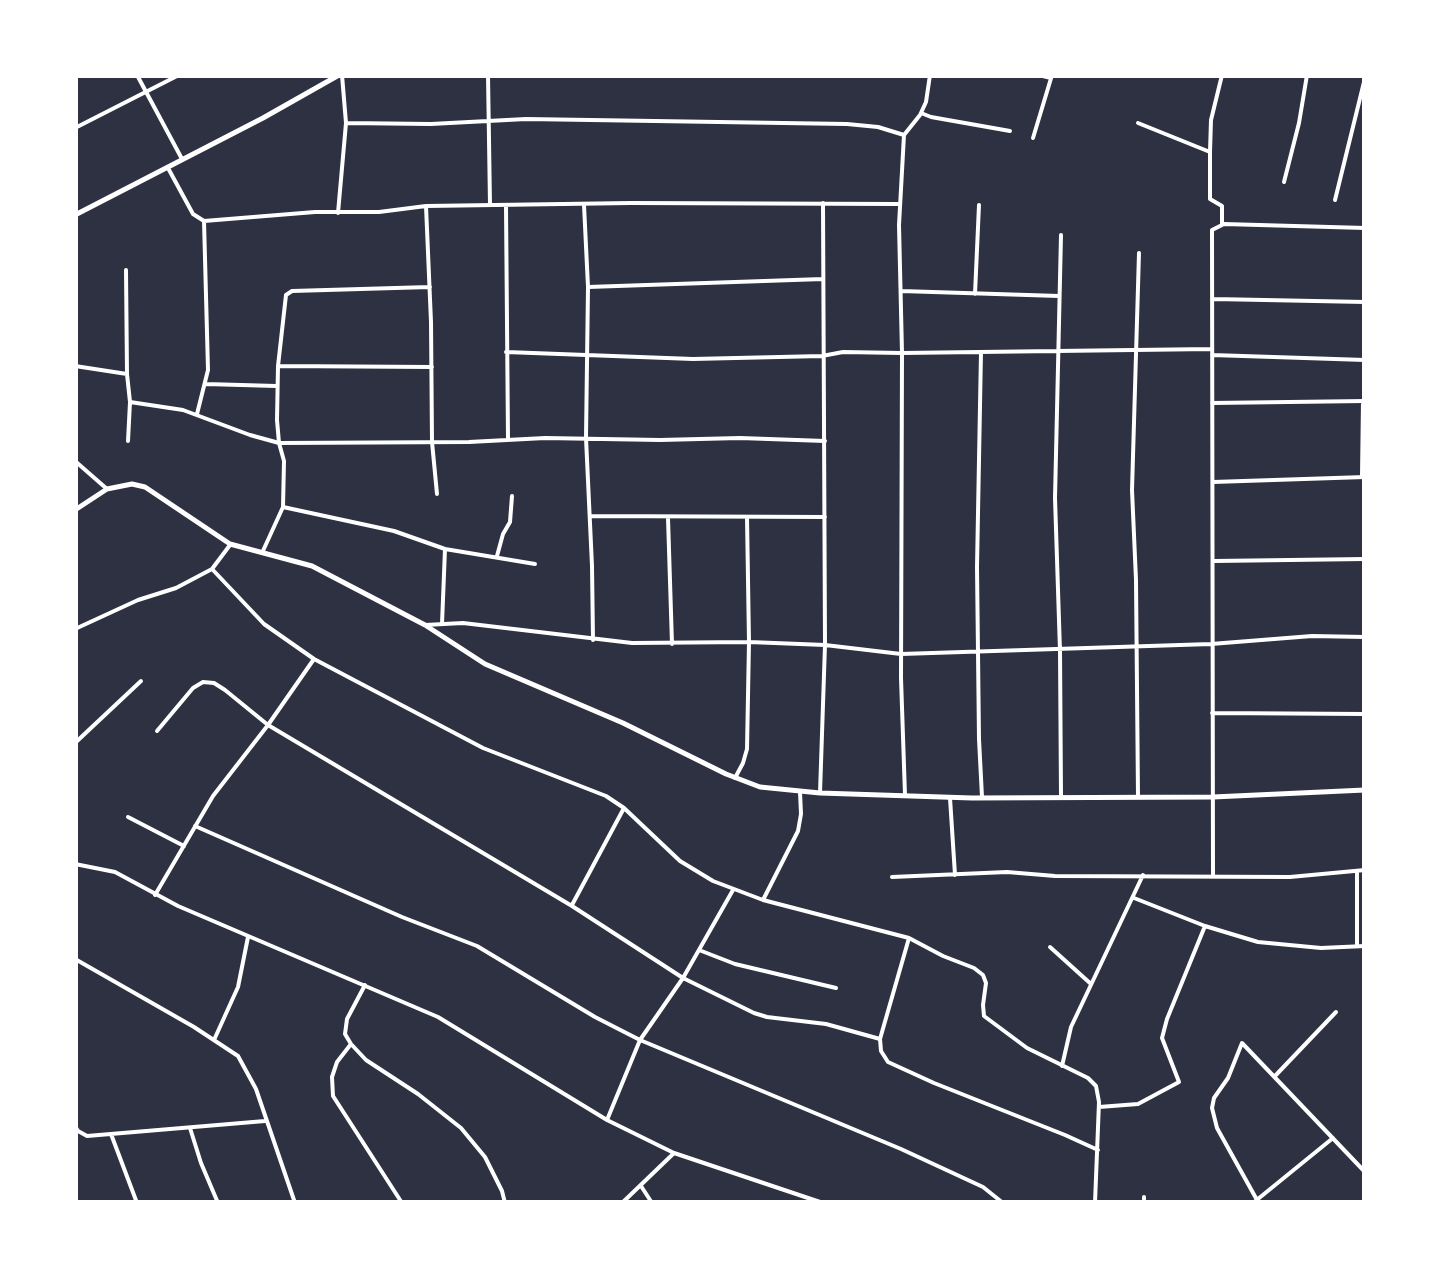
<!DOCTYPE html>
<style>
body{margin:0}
#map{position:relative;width:1440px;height:1278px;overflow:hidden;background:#2d3142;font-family:"Roboto Condensed",sans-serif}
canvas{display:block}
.frame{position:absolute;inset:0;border:78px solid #fff;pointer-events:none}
</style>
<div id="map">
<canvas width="1440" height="1278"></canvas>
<div class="frame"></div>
</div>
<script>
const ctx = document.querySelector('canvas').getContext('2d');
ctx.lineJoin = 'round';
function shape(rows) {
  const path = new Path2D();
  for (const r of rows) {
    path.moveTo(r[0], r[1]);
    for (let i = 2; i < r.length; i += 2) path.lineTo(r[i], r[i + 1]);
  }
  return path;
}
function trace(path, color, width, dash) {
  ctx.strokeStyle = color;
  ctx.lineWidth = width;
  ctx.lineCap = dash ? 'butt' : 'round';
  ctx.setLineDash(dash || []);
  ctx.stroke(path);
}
trace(shape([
 [137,75,182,159],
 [342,75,346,123,431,124,526,119,847,124,878,127,904,135],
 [488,75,490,205],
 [1039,75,1051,78],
 [1222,75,1211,120,1210,152,1210,199,1222,206,1222,225],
 [921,113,931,117,1010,131],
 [1138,123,1210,152],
 [75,128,179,75],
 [904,135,899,225,902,353,901,678,905,795],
 [904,135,920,115,926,102,930,75],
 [1033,138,1052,75],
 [168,168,193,214,204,221,315,212,379,212,426,206,631,203,899,204],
 [1284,182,1299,123,1307,75],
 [1335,200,1365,78],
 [584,205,588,287,586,438,592,566,593,640],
 [426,206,431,322,432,442,437,494],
 [506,206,508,440],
 [338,213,346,123],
 [126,270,127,374],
 [588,287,823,279],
 [901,291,1059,296],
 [975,294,979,205],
 [1214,299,1365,302],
 [506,352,693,359,822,356,843,352,902,353,1211,349],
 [981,352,977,567,979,739,982,797],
 [1212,355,1365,360],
 [75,366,127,374,130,402,183,410,250,435,279,443,469,442,545,438,660,440,740,438,825,441],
 [278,366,432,367],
 [206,384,276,386],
 [1212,403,1365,401],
 [197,414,208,370,204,221],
 [128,441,130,402],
 [75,461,107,489],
 [1362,476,1363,401],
 [1213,482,1365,477],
 [283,507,394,531,445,549,535,564],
 [590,516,825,517],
 [668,518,672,644],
 [262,553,283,507,284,461,279,443,277,420,278,366,286,295,292,291,430,287],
 [497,556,503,534,510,522,512,496],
 [1214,561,1365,559],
 [442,624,445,549],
 [425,625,463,623,632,643,749,642,825,645,901,654,1211,644,1312,636,1365,637],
 [75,629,138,600,176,588,212,569,230,545],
 [314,659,483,748,606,796,624,808,680,861,713,881,763,900,909,938,943,956,974,968,983,975,986,983,983,1005,984,1016,1027,1048,1088,1078,1096,1086,1099,1102,1095,1203],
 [1212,713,1365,714],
 [157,731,193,688,203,682,214,683,225,690,268,725,572,906,683,978,640,1040,607,1120],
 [75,743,141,681],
 [735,778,743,763,747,749,749,642,747,517],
 [820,793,825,645,823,203],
 [1061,796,1060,651,1055,498,1061,235],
 [1138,797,1136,580,1132,490,1139,253],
 [950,798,955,875],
 [128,817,184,846],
 [195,826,402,917,477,946,595,1017,640,1040,901,1149,983,1187,1003,1203],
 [75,864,115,872,178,906,438,1017,607,1120,674,1153,823,1203],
 [1357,871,1357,946],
 [1213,875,1212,230,1224,224,1365,228],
 [892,877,1007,872,1055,876,1290,877,1365,870],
 [733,890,683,978,754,1013,767,1017,826,1024,880,1039],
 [155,895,213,796,268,725,314,659,264,624,212,569],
 [1134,898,1205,926,1258,942,1321,948,1365,946],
 [763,900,798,831,801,814,800,792],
 [572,905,624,808],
 [909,938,880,1039,881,1051,888,1062,934,1083,1065,1135,1098,1150],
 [1050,947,1091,984],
 [699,950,735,964,836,988],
 [75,959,194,1027,238,1056,256,1089,295,1203],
 [365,985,347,1019,345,1034,351,1044,366,1060,418,1094,461,1128,485,1157,502,1191,505,1203],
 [214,1040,238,987,248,937],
 [351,1044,337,1062,332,1077,333,1096,402,1203],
 [1062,1066,1071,1027,1143,875],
 [1275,1076,1336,1012],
 [1099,1107,1138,1104,1179,1082,1162,1038,1167,1019,1205,926],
 [75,1126,78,1131,87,1136,265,1121],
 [190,1128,201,1163,218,1203],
 [111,1134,137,1203],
 [641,1186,652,1203],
 [1257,1200,1217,1128,1212,1108,1214,1098,1228,1078,1242,1043,1365,1172],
 [622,1203,673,1154],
 [1144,1203,1144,1197],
 [1253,1203,1333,1138]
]), '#fff', 4);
trace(shape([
 [75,215,263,118,339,75],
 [75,510,107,489,132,484,145,487,230,544,312,566,425,625,485,664,623,723,726,774,760,787,820,793,972,798,1213,797,1365,790]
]), '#fff', 5);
</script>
